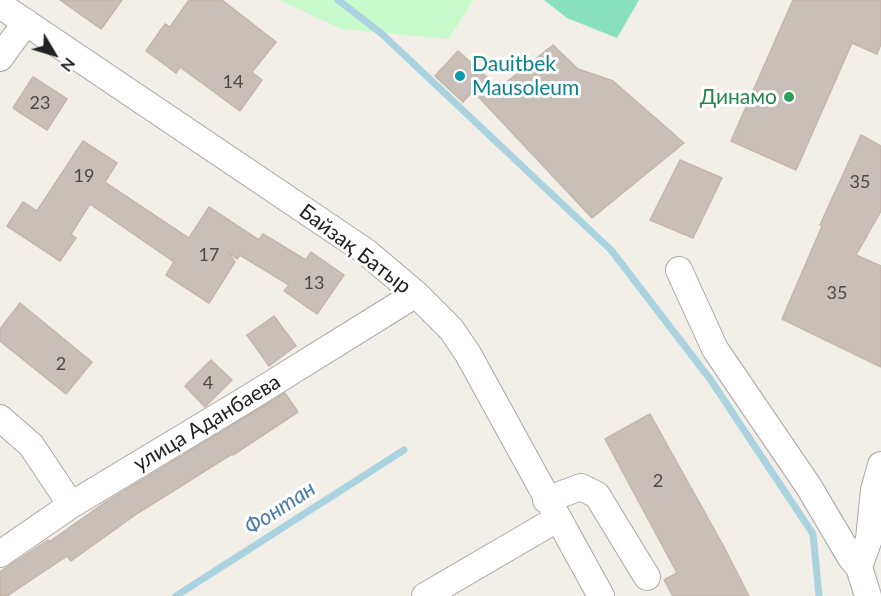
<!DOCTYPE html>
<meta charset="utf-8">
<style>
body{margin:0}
#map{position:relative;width:881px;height:596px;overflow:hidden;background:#f2efe9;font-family:Lato,sans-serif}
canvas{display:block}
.north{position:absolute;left:24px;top:24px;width:60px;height:60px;-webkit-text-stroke:4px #fff;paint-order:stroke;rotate:128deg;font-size:16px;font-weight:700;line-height:24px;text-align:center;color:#222}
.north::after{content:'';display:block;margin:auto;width:21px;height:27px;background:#222;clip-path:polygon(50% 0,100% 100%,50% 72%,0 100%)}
</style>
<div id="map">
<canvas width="881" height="596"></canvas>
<div class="north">N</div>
</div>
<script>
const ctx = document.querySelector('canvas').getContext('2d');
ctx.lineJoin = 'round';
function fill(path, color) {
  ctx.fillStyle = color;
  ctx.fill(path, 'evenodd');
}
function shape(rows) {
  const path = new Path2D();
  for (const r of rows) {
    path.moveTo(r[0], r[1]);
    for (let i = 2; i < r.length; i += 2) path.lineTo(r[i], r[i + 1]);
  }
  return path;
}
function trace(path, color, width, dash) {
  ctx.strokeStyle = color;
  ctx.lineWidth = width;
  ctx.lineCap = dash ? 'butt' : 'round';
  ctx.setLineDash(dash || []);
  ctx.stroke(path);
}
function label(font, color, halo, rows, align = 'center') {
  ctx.font = font + ' Lato,sans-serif';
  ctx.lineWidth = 6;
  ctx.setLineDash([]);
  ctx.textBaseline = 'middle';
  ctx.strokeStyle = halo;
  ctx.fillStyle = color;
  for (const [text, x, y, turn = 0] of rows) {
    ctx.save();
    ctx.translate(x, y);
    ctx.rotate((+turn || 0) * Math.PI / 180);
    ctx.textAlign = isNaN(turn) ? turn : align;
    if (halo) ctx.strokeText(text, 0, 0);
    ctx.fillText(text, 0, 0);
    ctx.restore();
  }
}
fill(shape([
 [280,0,473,0,449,39,341,29]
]), '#c8facc');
fill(shape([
 [544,0,639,0,617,38,567,18]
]), '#88e0be');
trace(shape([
 [338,0,382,34,611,250,710,379,813,534,819,596],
 [176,596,404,450]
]), '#aad3df', 7);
const building = shape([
 [60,0,122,0,101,29,60,0],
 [189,0,222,0,276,42,252,72,262,80,240,111,180,67,176,73,146,51,165,24,170,27,189,0],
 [793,0,881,0,881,44,877,54,852,43,796,170,731,141,793,0],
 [553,45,578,69,613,81,684,143,592,218,473,91,463,102,435,76,458,51,499,88,553,45],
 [33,77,67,99,47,130,13,108,33,77],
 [861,135,881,146,881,211,856,255,881,266,881,367,782,319,822,226,820,225,861,135],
 [83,141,117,163,105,182,189,238,209,207,259,240,263,234,306,260,311,252,344,275,317,314,284,291,289,285,240,255,237,259,228,252,235,262,209,303,166,275,174,262,90,204,71,234,76,238,60,261,7,226,23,202,37,211,83,141],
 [680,160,722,178,693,238,650,220,680,160],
 [20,303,92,362,66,394,0,341,0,329,20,303],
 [274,316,296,346,269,366,247,335,274,316],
 [211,360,232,380,205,407,185,386,211,360],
 [285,393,298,412,233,455,232,454,138,513,71,561,67,556,7,596,0,596,0,572,48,540,49,542,104,503,285,393],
 [650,414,724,547,749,596,673,596,664,580,677,573,605,439,650,414]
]);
fill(building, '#c7bfb8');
trace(building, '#c4b6ab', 1.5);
const minor = shape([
 [0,5,365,251,416,294,451,329,468,354,601,596],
 [0,58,26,22],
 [679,270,715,349,809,487,851,558,859,567,868,596],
 [0,418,31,445,71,505],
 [546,500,581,487,597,495,647,577],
 [0,554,71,505,247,399,416,294],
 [859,567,869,539,874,490,881,465],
 [425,596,557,519]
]);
trace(minor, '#a9a9a9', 28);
trace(minor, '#fff', 26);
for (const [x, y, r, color] of [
 [460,76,6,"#0f9aa8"],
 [789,97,6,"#2e9e5b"]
]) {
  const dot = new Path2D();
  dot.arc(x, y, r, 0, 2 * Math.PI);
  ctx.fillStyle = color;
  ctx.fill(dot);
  trace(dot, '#fff', 2);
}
label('18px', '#4b4948', null, [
 ["14",233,82],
 ["23",40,103],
 ["19",84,176],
 ["35",860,182],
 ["17",209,255],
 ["13",314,283],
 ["35",837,293],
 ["2",61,364],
 ["4",208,383],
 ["2",658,481]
]);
label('21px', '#0d838f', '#fff', [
 ["Dauitbek",472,64],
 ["Mausoleum",472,88]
], 'left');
label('21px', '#27864d', '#fff', [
 ["Динамо",777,97]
], 'right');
label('21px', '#222', '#fff', [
 ["Байзақ Батыр",355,249,37],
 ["улица Аданбаева",207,423,-31]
]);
label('italic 22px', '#4a7aab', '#fff', [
 ["Фонтан",280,508,-33]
]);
</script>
